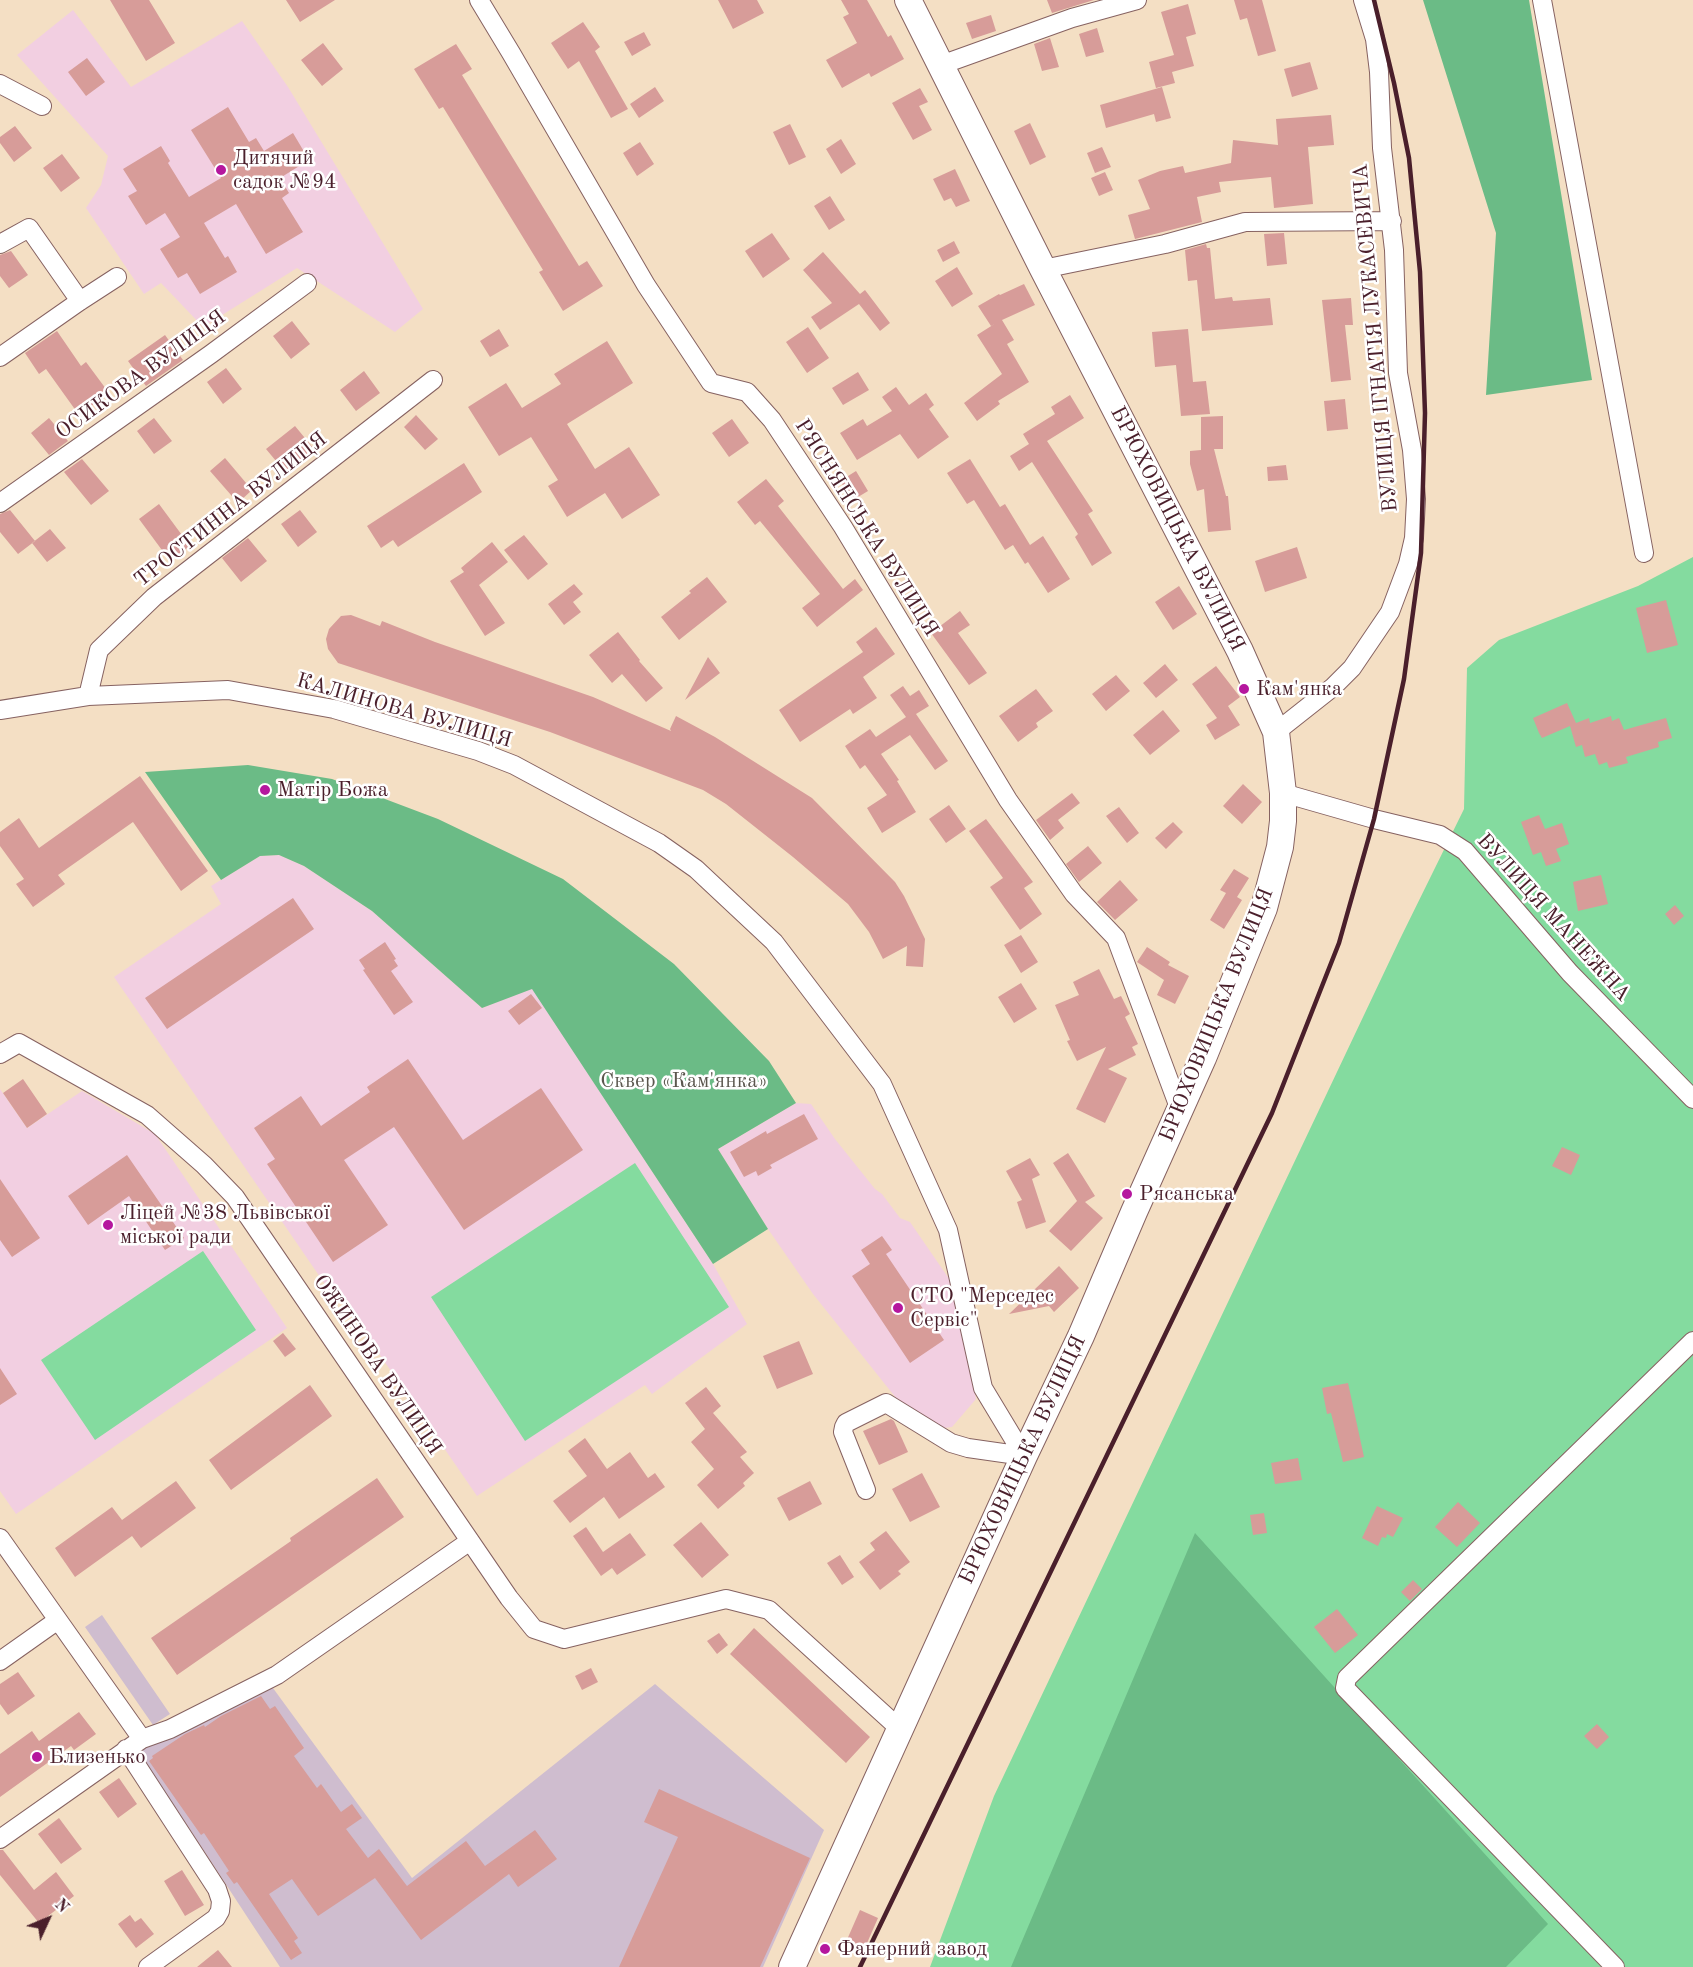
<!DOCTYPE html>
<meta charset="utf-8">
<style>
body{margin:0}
#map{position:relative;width:1693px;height:1967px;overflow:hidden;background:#f4dfc4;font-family:"Old Standard TT",serif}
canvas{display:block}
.north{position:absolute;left:18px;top:1889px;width:60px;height:60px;-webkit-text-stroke:4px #fff;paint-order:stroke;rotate:46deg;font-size:16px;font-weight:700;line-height:24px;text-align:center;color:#4a1f2b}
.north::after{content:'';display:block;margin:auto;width:21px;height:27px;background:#4a1f2b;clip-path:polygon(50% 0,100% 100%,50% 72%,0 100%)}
</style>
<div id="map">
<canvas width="1693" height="1967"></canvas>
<div class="north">N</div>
</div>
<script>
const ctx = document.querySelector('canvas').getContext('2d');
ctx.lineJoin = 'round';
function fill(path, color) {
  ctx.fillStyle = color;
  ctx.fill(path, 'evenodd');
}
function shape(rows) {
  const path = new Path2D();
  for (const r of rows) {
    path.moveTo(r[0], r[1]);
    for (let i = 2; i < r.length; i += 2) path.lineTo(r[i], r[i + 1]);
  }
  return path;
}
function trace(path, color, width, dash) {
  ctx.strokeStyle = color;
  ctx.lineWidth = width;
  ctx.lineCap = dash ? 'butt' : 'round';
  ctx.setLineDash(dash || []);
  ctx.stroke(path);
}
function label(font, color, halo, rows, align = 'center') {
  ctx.font = font + ' "Old Standard TT",serif';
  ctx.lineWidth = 5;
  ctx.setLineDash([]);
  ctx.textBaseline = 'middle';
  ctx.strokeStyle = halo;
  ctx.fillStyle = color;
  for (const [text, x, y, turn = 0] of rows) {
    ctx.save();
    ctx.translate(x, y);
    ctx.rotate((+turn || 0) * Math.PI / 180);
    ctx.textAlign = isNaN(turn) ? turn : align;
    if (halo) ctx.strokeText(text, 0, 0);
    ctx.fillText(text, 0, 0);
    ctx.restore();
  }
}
fill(shape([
 [73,10,131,87,242,21,288,87,423,309,395,332,297,268,203,327,161,283,144,294,86,208,101,185,108,156,17,55],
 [279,855,304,866,372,911,482,1008,532,988,713,1264,747,1324,652,1394,645,1385,477,1496,340,1297,331,1293,114,977,221,904,211,886,260,856],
 [0,1089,27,1128,82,1091,155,1134,287,1328,16,1514,0,1491],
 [796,1103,811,1104,835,1139,875,1189,882,1194,900,1218,910,1222,954,1286,976,1399,952,1427,944,1428,896,1398,813,1294,768,1229,718,1149]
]), '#f2cfe1');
fill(shape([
 [102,1615,170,1714,153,1725,85,1627],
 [270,1684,412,1878,655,1684,824,1830,763,1967,280,1967,138,1750]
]), '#cfbdcf');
fill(shape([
 [1693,557,1693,1967,930,1967,994,1796,1400,939,1464,809,1467,668,1499,640,1638,586],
 [635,1163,729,1307,525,1441,431,1297],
 [203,1251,256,1330,95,1440,41,1360]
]), '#84db9f');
fill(shape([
 [1423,0,1529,0,1592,380,1486,395,1496,233],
 [248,765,332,779,438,819,563,879,674,964,769,1061,796,1103,718,1149,768,1229,713,1264,532,989,482,1008,372,911,304,866,279,855,260,856,221,880,145,772],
 [1195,1533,1548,1924,1506,1967,1011,1967]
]), '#6bbb86');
fill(shape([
 [110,0,149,0,175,43,146,61],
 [286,0,335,0,300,22],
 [718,0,757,0,764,13,733,29],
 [841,0,867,0,888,37,891,35,904,59,871,77,869,73,842,88,826,60,857,43,843,17,849,14],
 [1047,0,1094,0,1052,13],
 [1234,0,1262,0,1276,51,1258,56,1247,18,1240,20],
 [1188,4,1196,34,1186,37,1194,66,1172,72,1175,83,1156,88,1149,62,1174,55,1161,12],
 [991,15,996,31,972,39,966,23],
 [583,22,600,47,595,51,628,109,611,118,579,61,568,69,551,43],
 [1097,28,1104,52,1086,57,1079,34],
 [644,32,651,45,632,56,624,42],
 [1050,38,1059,67,1042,71,1034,44],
 [323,43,343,69,322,86,301,60],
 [456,44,472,69,462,75,579,266,587,261,603,286,563,311,539,272,543,270,443,107,439,109,414,69],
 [87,58,105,82,86,96,68,72],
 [1310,62,1318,89,1292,97,1284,69],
 [655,87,664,101,639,118,630,104],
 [1162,87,1171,118,1156,122,1154,114,1106,128,1100,105],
 [920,88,928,102,919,106,932,130,913,140,892,103],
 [228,107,249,142,256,138,264,151,293,133,309,160,280,178,289,193,282,198,303,232,266,254,236,204,204,223,225,258,228,256,237,272,200,294,187,273,178,278,160,249,180,237,165,213,146,225,128,196,137,191,123,169,161,146,170,161,168,163,189,197,221,178,191,130],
 [1331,115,1334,145,1308,147,1313,204,1274,208,1271,177,1219,182,1221,192,1197,197,1202,222,1135,239,1128,215,1150,209,1138,180,1160,171,1183,166,1185,173,1231,163,1233,140,1278,145,1276,119],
 [1030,123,1046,157,1030,165,1014,131],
 [790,124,806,157,789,165,773,132],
 [15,126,32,148,14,162,0,143,0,137],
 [841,139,856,164,841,174,826,149],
 [640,142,654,164,637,176,623,153],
 [1102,147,1111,167,1095,173,1087,153],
 [62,154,80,178,61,192,43,168],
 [955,169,970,201,956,207,951,198,944,201,933,179],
 [1105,172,1113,190,1099,196,1091,178],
 [830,196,845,220,829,230,814,206],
 [772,233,790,259,763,278,745,251],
 [1284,233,1287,264,1267,266,1264,234],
 [954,241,960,253,943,262,937,250],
 [1206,244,1207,248,1210,248,1215,299,1232,297,1233,301,1270,298,1273,325,1202,331,1197,280,1188,281,1185,250],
 [11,251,28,275,9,288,0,276,0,255],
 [823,252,860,294,865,290,890,323,880,331,859,304,820,330,811,317,832,303,803,270],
 [957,267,973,294,952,307,935,281],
 [1024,284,1035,305,1002,320,1014,340,1007,344,1029,382,998,401,1000,404,977,421,964,403,1002,374,977,335,996,323,991,326,978,306,999,294,1000,295],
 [1351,298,1353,325,1345,325,1351,380,1331,382,1322,300],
 [292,321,310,344,291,359,273,336],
 [808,327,829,358,807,373,786,342],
 [499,329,509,346,490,357,480,341],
 [1188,329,1193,382,1206,381,1210,414,1181,416,1176,365,1155,367,1152,332],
 [57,331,81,366,86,362,109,393,79,415,46,369,39,374,25,353],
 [165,335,183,360,146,386,128,361],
 [607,341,633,383,567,424,595,469,629,447,660,495,622,519,605,493,567,517,548,486,558,480,531,437,499,456,468,407,506,383,522,408,561,384,554,374],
 [226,368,242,389,223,404,207,382],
 [364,371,380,393,356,411,340,390],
 [858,372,869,390,843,405,832,388],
 [896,387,909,405,926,393,934,405,929,409,949,437,918,459,900,434,857,460,840,433,863,419,867,426,892,411,882,397],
 [1070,395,1084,418,1047,441,1093,511,1088,514,1112,553,1092,566,1075,537,1078,534,1032,462,1019,471,1010,456,1029,444,1023,434,1055,414,1051,407],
 [1345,399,1348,429,1327,431,1324,401],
 [416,415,438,439,425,450,404,427],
 [1223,416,1223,449,1214,449,1226,496,1228,496,1231,530,1208,532,1204,489,1197,491,1190,464,1190,451,1201,450,1201,417],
 [49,418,68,441,49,455,31,433],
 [154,418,172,441,154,454,137,431],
 [732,419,749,443,729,457,712,433],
 [295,426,314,449,286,473,266,449],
 [225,458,252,490,238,503,210,471],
 [82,459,109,491,91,505,64,472],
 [970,459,1000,507,1005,504,1030,545,1043,536,1070,579,1048,593,1028,562,1025,564,1013,545,1005,550,974,500,967,504,947,473],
 [464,463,482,492,398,547,393,540,381,548,367,526],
 [1286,465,1288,480,1268,481,1267,467],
 [856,471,868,491,853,500,840,481],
 [766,479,784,501,778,506,843,589,855,579,863,590,817,627,802,608,820,594,760,521,755,525,737,502],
 [159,504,190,546,170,561,139,519],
 [10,510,35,541,18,554,0,532,0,514],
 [300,510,317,532,298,547,281,524],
 [50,529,66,548,47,562,32,543],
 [524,535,548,564,528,580,504,550],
 [248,538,267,561,241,582,222,558],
 [492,542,508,562,479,585,505,623,485,636,450,581,464,572,461,568],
 [1297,547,1307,578,1265,592,1255,561],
 [707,577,727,602,679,640,661,617,691,593,689,591],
 [574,584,583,594,573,602,581,612,564,625,548,604],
 [1179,586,1197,614,1173,630,1155,602],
 [1666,600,1678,645,1647,653,1636,608],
 [960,611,970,625,958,633,987,673,969,685,931,633],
 [351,615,380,626,382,621,435,642,593,697,671,731,670,729,676,716,715,737,812,798,895,882,904,896,925,939,923,967,906,966,907,946,883,959,869,932,848,904,793,857,726,804,703,790,550,732,338,663,328,649,326,639,329,629,341,616],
 [876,627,895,654,863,677,877,698,853,714,850,709,800,742,779,710,863,652,856,642],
 [618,632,640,660,639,661,663,688,646,702,622,674,612,683,589,655],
 [708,657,720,673,685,700],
 [1165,664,1178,680,1156,698,1143,683],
 [1216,666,1240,697,1228,706,1240,725,1215,740,1206,725,1217,718,1192,684],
 [1116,675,1130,691,1106,711,1092,694],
 [903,686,910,696,919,690,929,706,916,714,948,761,935,770,910,735,881,754,899,780,897,781,916,812,882,833,867,808,887,795,865,765,860,769,845,746,870,729,876,737,906,717,890,695],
 [1036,689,1053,711,1036,723,1038,727,1018,742,999,716],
 [1567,703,1576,723,1589,718,1590,723,1611,716,1612,721,1619,718,1624,730,1666,718,1672,738,1658,742,1659,747,1626,757,1628,763,1609,768,1607,762,1599,765,1595,754,1585,757,1582,745,1576,747,1570,726,1542,738,1539,733,1533,718],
 [1163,710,1180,731,1150,755,1133,735],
 [140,776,208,871,181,891,133,822,58,875,65,884,33,907,16,884,24,879,0,846,0,832,19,818,39,848],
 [1243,784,1262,802,1242,824,1223,806],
 [1072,793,1080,803,1058,820,1064,828,1050,840,1036,820],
 [949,805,966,829,946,843,929,819],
 [1119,807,1139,833,1127,843,1106,816],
 [1539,815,1545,829,1562,823,1569,844,1556,849,1561,861,1546,866,1541,852,1533,855,1521,822],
 [986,819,1033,882,1024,888,1042,914,1020,930,990,887,1003,878,969,831],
 [1173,822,1183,832,1166,849,1155,838],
 [1088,846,1102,863,1079,882,1066,864],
 [1234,869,1249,878,1237,897,1242,900,1224,929,1210,920,1226,893,1220,890],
 [1601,875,1608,904,1578,911,1573,882],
 [1120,880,1138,900,1115,920,1097,902],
 [293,898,314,929,167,1029,145,998],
 [1675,905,1684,916,1674,925,1665,914],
 [1021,935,1038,962,1021,973,1004,945],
 [385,942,396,959,394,960,398,966,391,971,413,1002,394,1015,363,970,365,969,359,960],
 [1147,947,1170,962,1168,965,1189,976,1175,1004,1157,995,1164,980,1137,962],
 [1099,969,1114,999,1121,996,1130,1014,1125,1017,1138,1044,1132,1047,1136,1055,1108,1069,1127,1078,1105,1123,1076,1109,1106,1047,1077,1061,1067,1041,1070,1040,1055,1005,1079,995,1073,982],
 [1021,983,1037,1009,1014,1023,998,997],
 [531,994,542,1008,519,1025,508,1011],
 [408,1059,463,1140,541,1088,583,1150,464,1230,394,1127,344,1160,388,1225,333,1262,267,1164,275,1159,254,1128,301,1096,321,1126,370,1092,367,1087],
 [23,1079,47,1114,27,1128,3,1093],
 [804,1114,818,1139,770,1165,772,1168,758,1176,756,1171,744,1177,730,1152,766,1131,767,1134],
 [1562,1147,1580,1155,1571,1175,1552,1166],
 [1068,1153,1095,1196,1085,1202,1103,1218,1071,1251,1049,1231,1077,1201,1053,1163],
 [127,1155,184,1238,165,1250,129,1196,88,1225,68,1196],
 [1030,1158,1040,1175,1032,1179,1046,1222,1026,1229,1017,1202,1022,1200,1006,1171],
 [0,1179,40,1238,12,1257,0,1240],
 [882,1236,892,1250,886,1254,944,1340,910,1363,852,1276,870,1264,861,1250],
 [1059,1266,1079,1288,1054,1312,1049,1306,1009,1314],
 [283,1333,296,1349,285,1357,273,1341],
 [799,1341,813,1374,777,1389,763,1356],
 [0,1368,17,1394,0,1405],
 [1348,1383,1364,1457,1343,1462,1331,1413,1327,1414,1322,1388],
 [310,1385,332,1416,231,1490,209,1460],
 [706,1387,721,1406,713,1413,747,1452,740,1457,754,1473,743,1483,745,1486,718,1509,697,1485,714,1469,691,1442,705,1429,685,1403],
 [891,1419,894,1421,908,1452,879,1465,863,1431],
 [585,1438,607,1469,630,1452,648,1478,655,1473,665,1487,619,1519,604,1497,570,1523,553,1501,587,1476,568,1451],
 [1298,1458,1302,1480,1275,1484,1271,1463],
 [922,1473,940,1507,910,1522,892,1489],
 [377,1478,404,1517,177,1675,151,1638,291,1541,290,1538],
 [176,1481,196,1508,141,1548,132,1536,75,1577,55,1548,112,1507,122,1520],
 [810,1481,822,1504,789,1521,777,1498],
 [1458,1502,1480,1523,1457,1547,1435,1527],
 [1377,1506,1403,1518,1393,1537,1387,1534,1386,1538,1382,1537,1378,1546,1362,1538],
 [1264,1513,1267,1533,1253,1535,1250,1515],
 [701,1522,729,1555,702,1578,673,1545],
 [586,1527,603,1552,630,1533,646,1555,617,1575,612,1568,601,1576,573,1536],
 [886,1531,910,1562,898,1571,901,1574,880,1590,859,1562,875,1550,870,1543],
 [840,1555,854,1577,842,1585,827,1563],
 [1413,1580,1422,1589,1410,1601,1401,1592],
 [1337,1609,1358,1635,1335,1653,1314,1627],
 [754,1628,870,1737,846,1763,730,1654],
 [719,1633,728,1645,717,1654,707,1641],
 [591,1668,598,1682,582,1690,575,1676],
 [18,1672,35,1696,8,1715,0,1704,0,1684],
 [261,1696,270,1709,275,1706,304,1748,294,1756,317,1788,321,1784,341,1812,352,1804,362,1818,346,1829,368,1858,379,1849,407,1886,466,1841,485,1866,535,1830,557,1859,518,1887,509,1874,421,1940,375,1878,318,1916,292,1879,269,1894,298,1938,294,1941,302,1953,291,1960,237,1882,234,1884,226,1873,229,1871,204,1833,201,1835,149,1761,153,1758,152,1756,185,1734,204,1725,205,1727,221,1716],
 [79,1712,96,1734,74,1750,71,1746,0,1797,0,1754,32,1731,39,1741],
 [1597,1724,1609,1737,1597,1749,1584,1736],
 [119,1778,137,1804,118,1818,99,1792],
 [659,1789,810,1858,760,1967,619,1967,678,1837,644,1822],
 [59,1818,82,1849,61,1864,38,1834],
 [0,1850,3,1850,34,1890,56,1872,74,1896,39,1923,0,1875],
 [182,1870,204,1905,185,1916,164,1881],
 [860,1910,878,1918,864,1950,846,1942],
 [130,1915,135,1922,141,1918,154,1934,136,1948,118,1924],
 [218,1950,232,1967,197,1967]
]), '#d79c99');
const street = shape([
 [479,0,511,53,646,285,711,383,747,392,772,420,843,527,1008,800,1074,894,1116,938,1180,1110],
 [1542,0,1644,553],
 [941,65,1072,18,1137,0],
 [0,84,42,106],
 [0,244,29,228,80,301],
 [1043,269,1165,244,1245,222,1392,221],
 [0,357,80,301,117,277],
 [0,503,211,354,307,283],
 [88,696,99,650,154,597,433,380],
 [0,710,88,696,228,690,334,709,478,751,514,765,659,843,696,869,774,942,882,1084,948,1230,983,1388,1024,1456],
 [1276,732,1333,687,1352,668,1390,612,1408,564,1414,538,1416,499,1412,450,1398,373,1394,250,1382,148,1379,72,1375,39,1363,0],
 [1283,793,1374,819,1440,835,1465,851,1570,973,1693,1099],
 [0,1054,19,1043,147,1115,204,1165,235,1197,509,1598,534,1629,564,1639,726,1599,769,1610,900,1729],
 [866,1490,843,1432,844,1427,846,1423,886,1403,951,1443,968,1448,1024,1456],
 [0,1538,142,1739],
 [0,1661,58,1620],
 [126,1749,217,1889,221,1901,220,1911,216,1918,148,1967],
 [0,1839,142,1739,170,1729,277,1675,470,1541],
 [1615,1967,1345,1688,1347,1678,1693,1341]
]);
const secondary = shape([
 [792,1967,1024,1456,1081,1336,1134,1212,1203,1058,1264,908,1280,847,1283,821,1283,793,1276,732,1240,651,1043,269,908,0]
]);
trace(street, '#866261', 20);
trace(secondary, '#866261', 28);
trace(street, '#fff', 18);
trace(secondary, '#fff', 26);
trace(shape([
 [860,1967,1272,1113,1339,943,1374,819,1404,679,1421,553,1425,413,1420,272,1409,158,1394,83,1374,0]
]), '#4a1f2b', 4.5);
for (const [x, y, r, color] of [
 [221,170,6,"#b5179e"],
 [1244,689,6,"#b5179e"],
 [265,790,6,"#b5179e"],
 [1127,1194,6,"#b5179e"],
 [108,1225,6,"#b5179e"],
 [898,1308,6,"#b5179e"],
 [37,1757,6,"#b5179e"],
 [825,1949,6,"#b5179e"]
]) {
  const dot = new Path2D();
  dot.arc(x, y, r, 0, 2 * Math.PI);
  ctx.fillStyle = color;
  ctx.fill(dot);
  trace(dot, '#fff', 2);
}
label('21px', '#4a1f2b', '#fff', [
 ["Дитячий",233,158],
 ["садок №94",233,182],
 ["Кам'янка",1256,689],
 ["Матір Божа",277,790],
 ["Рясанська",1139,1194],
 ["Ліцей №38 Львівської",120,1213],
 ["міської ради",120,1237],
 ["СТО \"Мерседес",910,1296],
 ["Сервіс\"",910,1320],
 ["Близенько",49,1757],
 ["Фанерний завод",837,1949]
], 'left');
label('21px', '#4a1f2b', '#fff', [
 ["ВУЛИЦЯ ІГНАТІЯ ЛУКАСЕВИЧА",1376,338,-95],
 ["ОСИКОВА ВУЛИЦЯ",141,375,-36],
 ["ТРОСТИННА ВУЛИЦЯ",231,510,-38],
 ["РЯСНЯНСЬКА ВУЛИЦЯ",866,528,58],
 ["БРЮХОВИЦЬКА ВУЛИЦЯ",1177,529,63],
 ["КАЛИНОВА ВУЛИЦЯ",404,711,16],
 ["ВУЛИЦЯ МАНЕЖНА",1553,918,48],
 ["БРЮХОВИЦЬКА ВУЛИЦЯ",1217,1015,-68],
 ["ОЖИНОВА ВУЛИЦЯ",377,1365,56],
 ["БРЮХОВИЦЬКА ВУЛИЦЯ",1023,1460,-65]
]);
label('21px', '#5b574e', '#fff', [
 ["Сквер «Кам'янка»",684,1081]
]);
</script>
